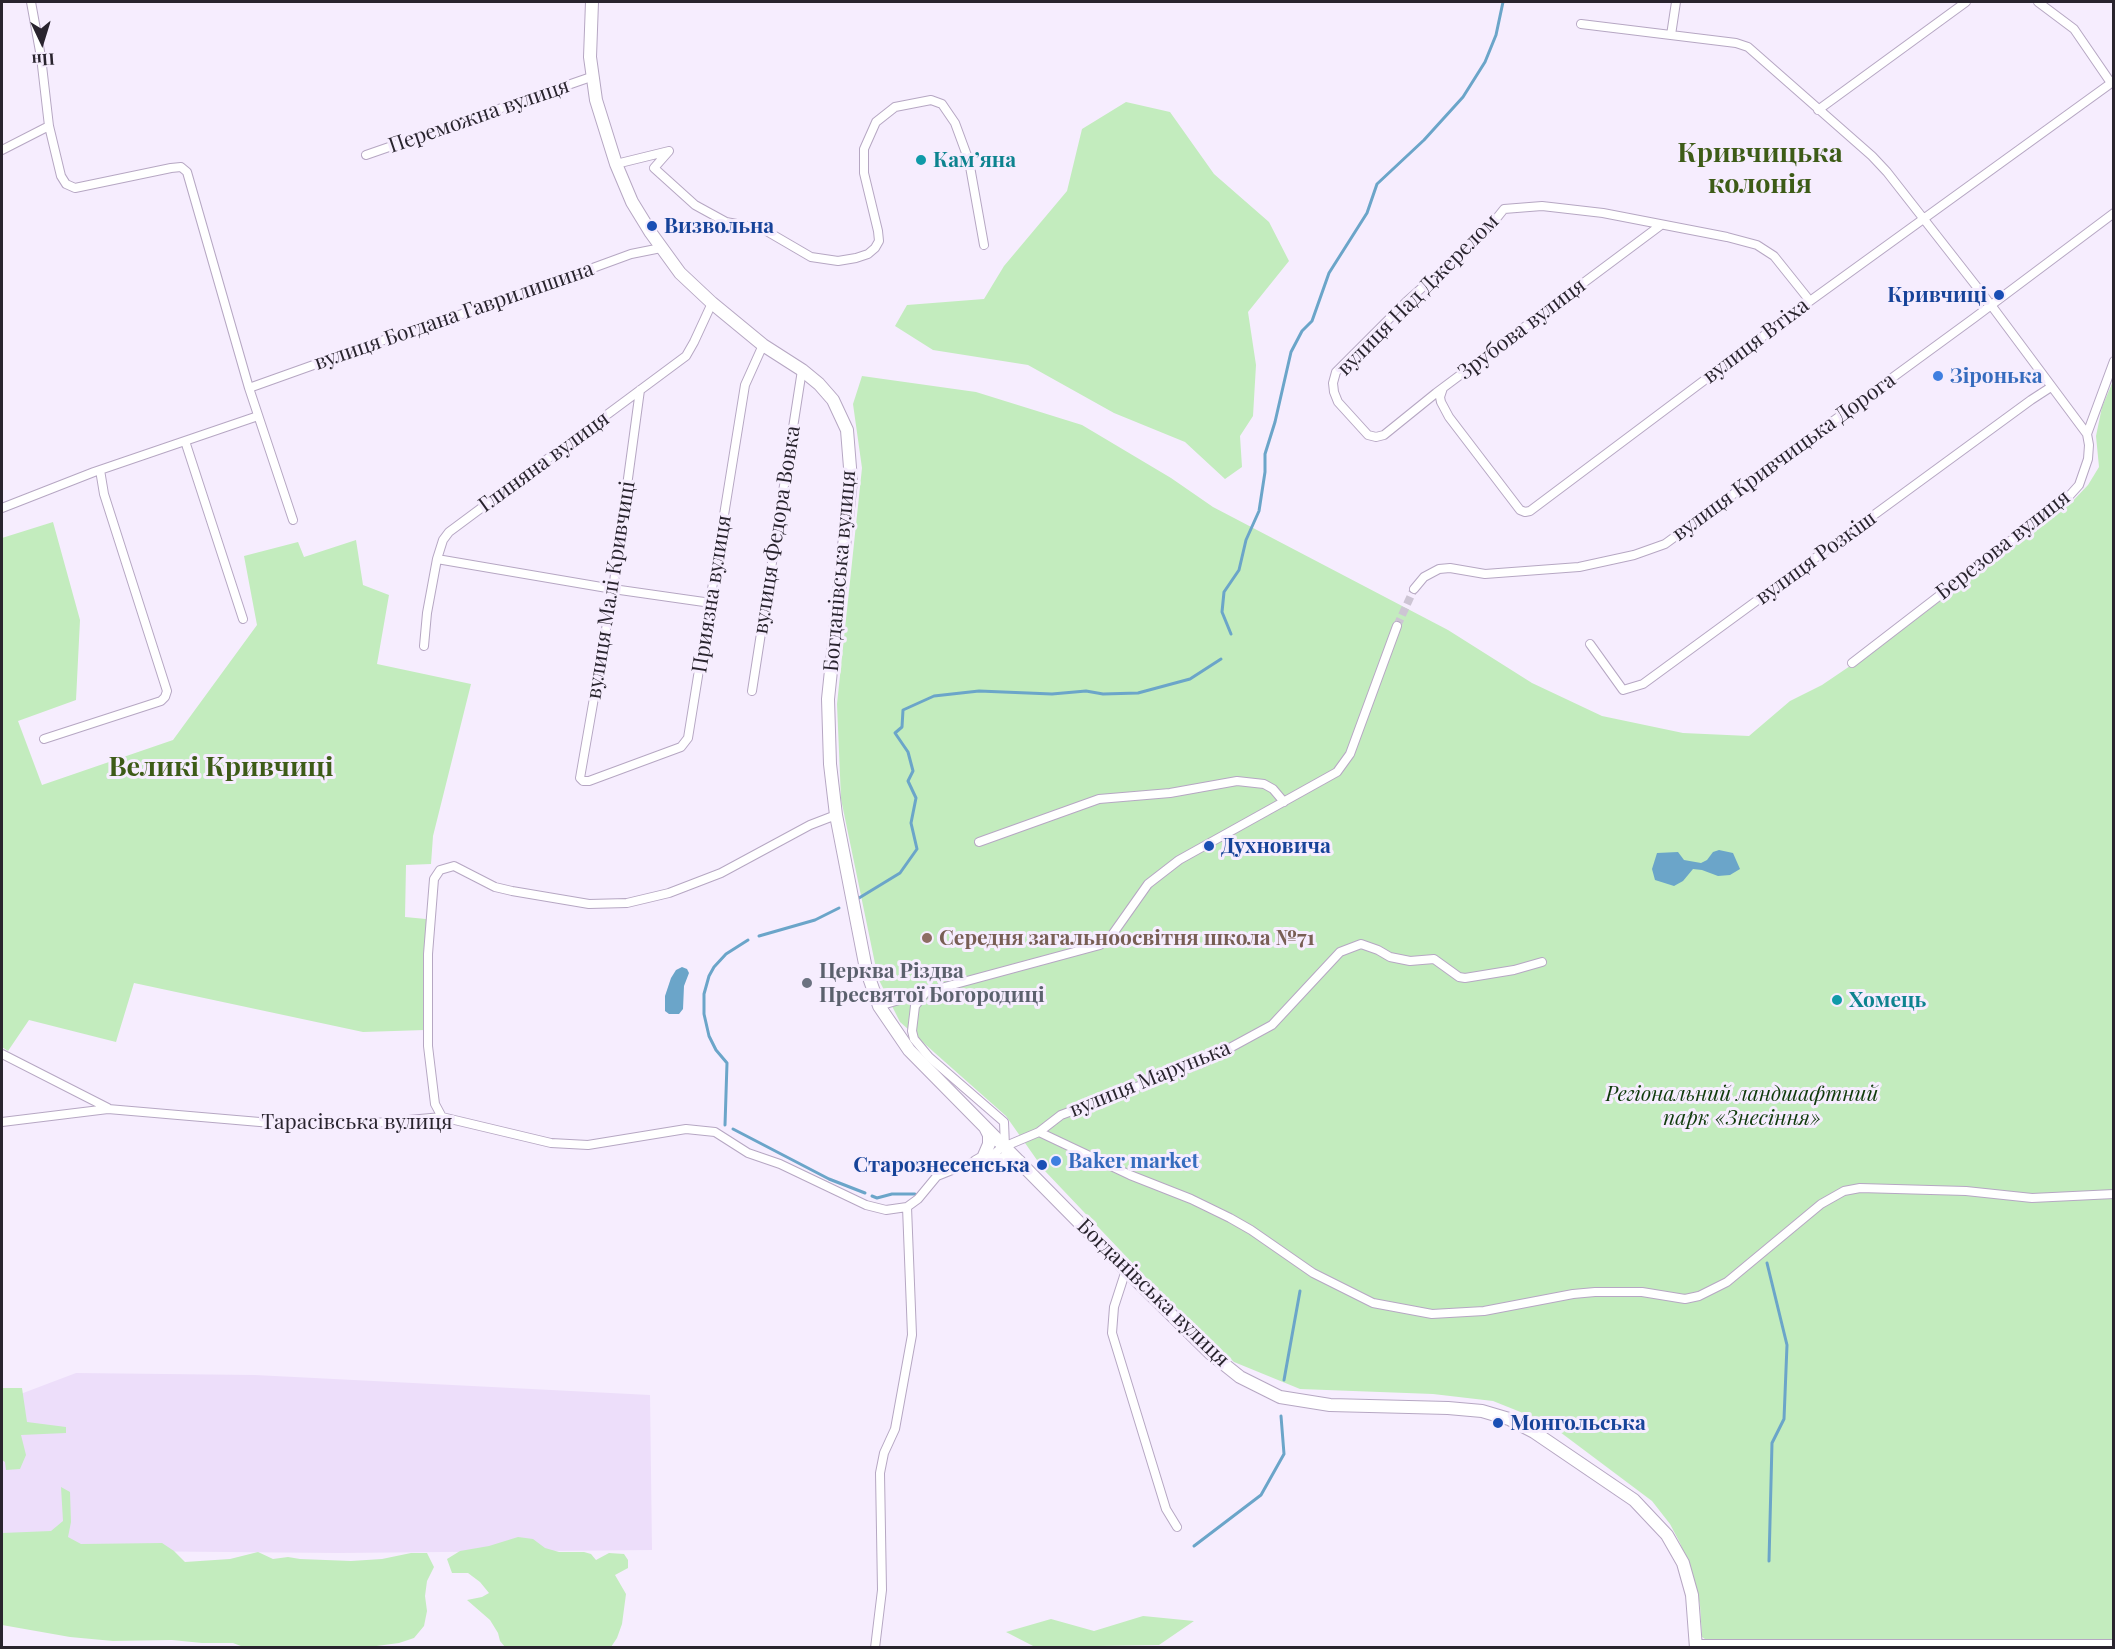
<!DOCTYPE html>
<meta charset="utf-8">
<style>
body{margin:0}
#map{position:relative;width:2115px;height:1649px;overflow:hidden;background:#f6edfe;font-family:"Playfair Display",serif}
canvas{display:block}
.frame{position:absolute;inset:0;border:3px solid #29242e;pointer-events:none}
.north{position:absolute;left:12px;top:12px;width:60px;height:60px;-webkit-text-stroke:4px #f6edfe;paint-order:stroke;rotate:176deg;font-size:16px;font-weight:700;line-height:24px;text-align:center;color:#29242e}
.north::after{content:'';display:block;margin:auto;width:21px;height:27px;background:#29242e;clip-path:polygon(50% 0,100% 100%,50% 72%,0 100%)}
</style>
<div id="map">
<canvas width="2115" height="1649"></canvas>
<div class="frame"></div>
<div class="north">Пн</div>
</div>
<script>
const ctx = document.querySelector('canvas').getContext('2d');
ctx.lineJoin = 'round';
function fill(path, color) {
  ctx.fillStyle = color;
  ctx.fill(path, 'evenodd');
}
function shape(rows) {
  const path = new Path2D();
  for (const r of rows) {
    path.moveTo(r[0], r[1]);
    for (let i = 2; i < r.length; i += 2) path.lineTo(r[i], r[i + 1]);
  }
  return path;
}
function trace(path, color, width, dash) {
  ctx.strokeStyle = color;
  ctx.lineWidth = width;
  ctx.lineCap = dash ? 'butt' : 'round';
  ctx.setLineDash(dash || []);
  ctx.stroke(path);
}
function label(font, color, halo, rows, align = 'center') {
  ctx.font = font + ' "Playfair Display",serif';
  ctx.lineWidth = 6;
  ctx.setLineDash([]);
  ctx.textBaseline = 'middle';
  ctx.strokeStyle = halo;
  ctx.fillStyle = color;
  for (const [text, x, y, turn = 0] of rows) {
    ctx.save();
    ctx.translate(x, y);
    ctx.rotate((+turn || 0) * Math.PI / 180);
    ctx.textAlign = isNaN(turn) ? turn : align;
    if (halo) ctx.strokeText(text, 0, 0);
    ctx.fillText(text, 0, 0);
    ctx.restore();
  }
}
fill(shape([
 [76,1373,255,1375,650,1395,652,1550,338,1553,114,1551,2,1543,2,1401]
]), '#eddefa');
fill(shape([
 [1126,102,1170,112,1214,174,1269,222,1289,261,1248,312,1256,365,1253,416,1240,436,1242,467,1225,479,1185,442,1114,413,1028,365,933,350,895,326,907,305,984,299,1004,266,1067,191,1082,129],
 [862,376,976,392,1082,425,1171,478,1213,507,1448,630,1532,683,1602,716,1683,733,1749,736,1790,701,1822,685,1884,643,2070,504,2088,485,2099,467,2096,436,2102,407,2113,381,2113,1639,1711,1643,1702,1637,1700,1605,1694,1580,1680,1543,1670,1524,1652,1501,1548,1423,1493,1401,1433,1394,1300,1389,1234,1362,1157,1289,1044,1170,1006,1116,900,1022,878,978,841,799,837,704,862,468,853,404],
 [53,522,80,620,76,700,18,721,42,785,173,740,257,625,244,556,298,542,304,557,356,540,363,585,389,595,377,664,471,684,433,836,431,864,406,865,405,917,426,919,425,1030,363,1032,134,983,116,1042,29,1020,8,1051,2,1047,2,538],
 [2,1388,22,1388,27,1422,66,1427,66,1433,21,1435,26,1455,20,1469,6,1470,5,1462,2,1460],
 [61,1487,70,1492,71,1522,68,1537,81,1544,162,1543,174,1551,185,1562,230,1559,258,1552,273,1559,288,1557,300,1559,351,1561,382,1559,411,1553,427,1553,434,1567,427,1581,425,1596,427,1611,424,1626,414,1638,399,1643,369,1647,246,1648,233,1643,202,1643,172,1640,113,1641,70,1637,2,1625,2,1533,51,1531,63,1521],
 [518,1537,533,1539,545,1548,559,1552,584,1552,591,1554,596,1560,609,1553,624,1554,628,1560,628,1568,615,1575,626,1594,622,1624,617,1638,611,1647,505,1647,500,1641,498,1633,490,1620,467,1600,482,1597,489,1593,480,1582,468,1573,452,1573,447,1559,460,1551,489,1546],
 [1143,1616,1194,1621,1159,1645,1035,1647,1006,1632,1051,1619,1094,1631]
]), '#c3ecbe');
fill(shape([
 [1719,850,1733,853,1740,869,1730,875,1718,876,1702,870,1693,869,1683,881,1674,886,1655,880,1652,869,1657,853,1678,852,1684,860,1701,863,1707,860,1713,852],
 [682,967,687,969,689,973,684,986,683,1009,679,1014,669,1014,665,1011,665,996,671,978,676,970]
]), '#6ba5c9');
trace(shape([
 [1231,634,1222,612,1224,592,1239,570,1246,540,1259,511,1265,472,1265,454,1275,422,1291,352,1302,331,1312,321,1329,273,1367,213,1377,184,1424,140,1463,97,1485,62,1496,35,1503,2],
 [859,898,900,873,917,849,911,823,916,798,908,781,913,771,908,752,895,733,902,727,903,710,934,696,979,691,1052,694,1086,691,1103,694,1138,693,1190,679,1221,659],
 [759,936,815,920,839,908],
 [725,1125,727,1063,716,1050,709,1036,704,1014,704,994,709,976,714,967,726,954,748,940],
 [733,1129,829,1179,865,1193],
 [872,1196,877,1198,892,1194,915,1194],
 [1767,1263,1787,1345,1784,1419,1772,1443,1769,1561],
 [1284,1380,1300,1291],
 [1194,1546,1261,1495,1284,1454,1281,1416]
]), '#6ba5c9', 3);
trace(shape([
 [1397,626,1414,589]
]), '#cdc5d4', 8, [8, 4]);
const minor = shape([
 [31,2,41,57,49,126,61,176,66,184,75,188,171,168,181,167,187,172,249,388,293,520],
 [2038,2,2074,29,2111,83],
 [1581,24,1736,43,1748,47,1872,156,1887,172,1991,305,2087,434],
 [1671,35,1676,2],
 [1818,110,1966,2],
 [2,150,49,126],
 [366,155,591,77],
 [616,164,669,151,654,168,695,205,726,222,763,229,811,257,838,261,856,258,868,254,875,248,879,241,878,231,864,173,864,149,876,122,895,107,931,100,942,104,955,123,969,161,984,245],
 [1661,225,1436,393,1384,435,1376,437,1368,435,1338,402,1334,392,1333,383,1336,372,1406,302,1488,229,1504,209,1542,206,1603,213,1727,237,1757,245,1774,256,1810,301],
 [249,388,378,342,519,295,631,254,661,248],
 [1443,388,1440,397,1441,402,1449,417,1520,510,1525,512,1530,511,1810,301,2114,81],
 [640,390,613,589,580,778,583,781,589,781,681,747,688,738,745,385,763,345],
 [185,441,243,619],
 [2,508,94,472,258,416],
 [437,559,613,589,711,603],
 [1414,589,1424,577,1439,569,1450,568,1485,574,1579,567,1634,555,1665,544,1974,318,2114,213],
 [1590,644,1623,690,1643,684,2031,400,2051,387],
 [424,646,427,613,437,559,443,540,449,532,686,356,694,342,712,303],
 [1852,663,2070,495,2079,485,2088,459,2089,445,2087,434,2114,361],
 [752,691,802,370],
 [44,739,161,701,165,697,167,691,104,494,100,470],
 [979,842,1099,799,1170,793,1237,781,1264,784,1273,789,1284,802],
 [926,992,915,1006,912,1031,914,1039,929,1057,1004,1122,1005,1147],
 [879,1006,926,992,1100,945,1112,935,1148,884,1179,860,1337,772,1350,754,1397,626],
 [2,1054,108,1108],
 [442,1117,435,1104,428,1046,428,954,434,879,440,870,454,866,495,887,512,891,589,904,627,903,669,893,721,873,810,825,836,815],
 [2,1122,108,1109,283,1124,353,1125,442,1117,551,1143,588,1145,686,1129,715,1132,748,1153,780,1164,866,1205,886,1210,907,1207,918,1199,937,1176,962,1166,989,1158,1001,1148,1039,1132,1130,1175,1191,1199,1230,1218,1251,1230,1313,1273,1373,1303,1432,1314,1484,1311,1573,1294,1595,1292,1642,1292,1685,1299,1699,1296,1727,1282,1821,1204,1844,1191,1860,1188,1966,1191,2032,1198,2114,1194],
 [1039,1132,1061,1115,1204,1062,1272,1025,1340,952,1361,944,1378,950,1390,957,1410,961,1434,959,1459,977,1465,978,1514,970,1542,962],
 [1126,1270,1114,1307,1112,1333,1166,1509,1177,1527],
 [1696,1644,2114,1644],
 [875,1648,882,1590,880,1473,884,1453,895,1429,912,1335,907,1207]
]);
const secondary = shape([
 [592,2,590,57,596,100,616,164,632,202,651,233,680,273,712,303,763,345,802,370,819,384,833,400,847,430,851,480,828,699,830,764,836,815,866,969,879,1006,909,1050,1126,1270,1210,1353,1240,1377,1280,1397,1330,1405,1448,1408,1482,1411,1509,1419,1534,1432,1634,1500,1667,1535,1683,1563,1692,1595,1696,1648],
 [976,1162,996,1162,1010,1156,1019,1161],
 [976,1162,983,1158,989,1144,989,1135,985,1127]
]);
trace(minor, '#b6a7c3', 10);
trace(secondary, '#b6a7c3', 14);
trace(minor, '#fff', 8);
trace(secondary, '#fff', 12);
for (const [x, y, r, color] of [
 [921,160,6,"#0f9aa8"],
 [652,226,6,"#1a4fb4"],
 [1999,295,6,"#1a4fb4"],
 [1938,376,6,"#3f7fe0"],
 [1209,846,6,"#1a4fb4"],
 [927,938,6,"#8d6e63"],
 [807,983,6,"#6b7280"],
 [1837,1000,6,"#0f9aa8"],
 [1056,1161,6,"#3f7fe0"],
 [1042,1165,6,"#1a4fb4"],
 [1498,1423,6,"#1a4fb4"]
]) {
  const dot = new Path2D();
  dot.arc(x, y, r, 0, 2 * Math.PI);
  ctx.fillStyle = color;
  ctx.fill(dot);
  trace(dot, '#f6edfe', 2);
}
label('21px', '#29242e', '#f6edfe', [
 ["Переможна вулиця",479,116,-19],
 ["вулиця Над Джерелом",1418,295,-45],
 ["вулиця Богдана Гаврилишина",454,316,-19],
 ["Зрубова вулиця",1522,329,-37],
 ["вулиця Втіха",1756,341,-37],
 ["вулиця Кривчицька Дорога",1784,457,-36],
 ["Глиняна вулиця",544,462,-36],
 ["вулиця Федора Вовка",777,530,-81],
 ["Березова вулиця",2003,545,-38],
 ["вулиця Розкіш",1816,558,-36],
 ["Богданівська вулиця",840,571,-85],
 ["вулиця Малі Кривчиці",611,590,-81],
 ["Приязна вулиця",712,594,-81],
 ["вулиця Марунька",1150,1079,-22],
 ["Тарасівська вулиця",357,1122],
 ["Богданівська вулиця",1153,1293,44]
]);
label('bold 21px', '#0d838f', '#f6edfe', [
 ["Кам’яна",933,160],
 ["Хомець",1849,1000]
], 'left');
label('bold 21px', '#164399', '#f6edfe', [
 ["Визвольна",664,226],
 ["Кривчиці",1987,295,"right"],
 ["Духновича",1221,846],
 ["Старознесенська",1030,1165,"right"],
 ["Монгольська",1510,1423]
], 'left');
label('bold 21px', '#366cbe', '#f6edfe', [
 ["Зіронька",1950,376],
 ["Baker market",1068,1161]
], 'left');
label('bold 21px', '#785e54', '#f6edfe', [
 ["Середня загальноосвітня школа №71",939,938]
], 'left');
label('bold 21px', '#5b616d', '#f6edfe', [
 ["Церква Різдва",819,971],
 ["Пресвятої Богородиці",819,995]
], 'left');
label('italic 21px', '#0f3a0b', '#f6edfe', [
 ["Регіональний ландшафтний",1742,1094],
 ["парк «Знесіння»",1742,1118]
]);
label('bold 27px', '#3d5b17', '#f6edfe', [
 ["Кривчицька",1760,154],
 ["колонія",1760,185],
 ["Великі Кривчиці",221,768]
]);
</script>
